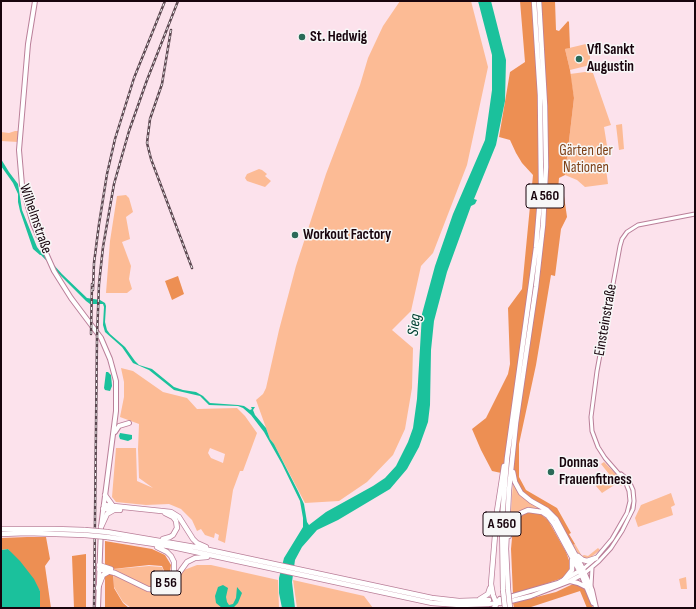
<!DOCTYPE html>
<meta charset="utf-8">
<style>
body{margin:0}
#map{position:relative;width:696px;height:609px;overflow:hidden;background:#fce2ec;font-family:"Sofia Sans Condensed",sans-serif}
canvas{display:block}
.frame{position:absolute;inset:0;border:2px solid #18040d;pointer-events:none}
</style>
<div id="map">
<canvas width="696" height="609"></canvas>
<div class="frame"></div>
</div>
<script>
const ctx = document.querySelector('canvas').getContext('2d');
ctx.lineJoin = 'round';
function fill(path, color) {
  ctx.fillStyle = color;
  ctx.fill(path, 'evenodd');
}
function shape(rows) {
  const path = new Path2D();
  for (const r of rows) {
    path.moveTo(r[0], r[1]);
    for (let i = 2; i < r.length; i += 2) path.lineTo(r[i], r[i + 1]);
  }
  return path;
}
function trace(path, color, width, dash) {
  ctx.strokeStyle = color;
  ctx.lineWidth = width;
  ctx.lineCap = dash ? 'butt' : 'round';
  ctx.setLineDash(dash || []);
  ctx.stroke(path);
}
function label(font, color, halo, rows, align = 'center') {
  ctx.font = font + ' "Sofia Sans Condensed",sans-serif';
  ctx.lineWidth = 3;
  ctx.setLineDash([]);
  ctx.textBaseline = 'middle';
  ctx.strokeStyle = halo;
  ctx.fillStyle = color;
  for (const [text, x, y, turn = 0] of rows) {
    ctx.save();
    ctx.translate(x, y);
    ctx.rotate((+turn || 0) * Math.PI / 180);
    ctx.textAlign = isNaN(turn) ? turn : align;
    if (halo) ctx.strokeText(text, 0, 0);
    ctx.fillText(text, 0, 0);
    ctx.restore();
  }
}
fill(shape([
 [400,1,471,1,488,67,467,165,433,253,421,266,411,311,392,330,413,348,412,388,405,429,393,455,367,482,339,501,305,503,274,444,270,439,256,400,263,394,266,388,279,330,296,266,326,174,360,85,368,58,383,26],
 [590,43,590,65,570,70,565,49],
 [585,72,593,73,611,125,604,127,608,152,604,153,608,184,585,187,577,180,565,175,574,98,570,74],
 [622,124,624,149,619,150,616,125],
 [15,131,19,131,18,142,1,141,1,132,9,133],
 [259,169,262,170,267,174,265,176,271,181,265,187,247,181,245,178,247,174],
 [126,195,129,198,133,212,126,217,130,239,122,242,131,266,129,279,132,289,127,293,106,293,110,241,117,196],
 [121,368,133,371,163,392,187,398,197,409,237,408,245,416,257,433,243,471,240,471,233,490,225,543,218,540,219,535,215,533,214,538,205,535,201,529,197,531,192,520,181,509,169,504,146,505,116,502,112,497,116,448,136,448,137,481,153,488,139,478,138,449,139,424,120,417,124,397,124,382],
 [210,448,225,454,223,463,211,458,208,453],
 [604,462,617,475,623,484,621,486,619,482,602,493,596,486,597,484,609,474,601,464],
 [513,482,520,494,546,511,551,517,540,510,529,508,518,513,510,525],
 [671,493,675,505,671,507,673,515,638,527,635,518,641,505],
 [575,544,582,556,584,555,588,556,598,548,600,550,589,559,586,559,579,555,573,545],
 [197,565,211,565,278,580,279,608,131,608,123,602,114,587,114,569,149,566,162,567,166,577],
 [686,577,687,589,681,589,679,579],
 [293,580,364,596,373,608,297,608]
]), '#fcbb95');
fill(shape([
 [520,1,555,1,556,30,559,31,568,21,569,22,570,48,565,49,570,70,574,98,565,175,559,178,558,190,561,196,564,196,567,217,561,229,555,276,551,275,536,365,519,444,519,477,526,490,557,508,571,533,569,534,575,544,573,545,559,521,522,493,515,476,492,471,481,450,472,429,486,418,508,374,510,364,508,308,522,289,533,175,522,163,516,153,510,140,499,137,510,72,525,62],
 [178,276,184,294,172,300,165,281],
 [529,512,538,512,548,520,566,552,570,563,570,568,565,576,560,579,513,595,511,549,513,527,521,515],
 [27,537,46,537,50,559,45,566,51,608,40,608,40,591,8,549,1,550,1,538],
 [105,541,152,549,165,555,171,565,170,572,165,573,162,566,149,565,113,569,114,588,123,603,129,608,105,608],
 [86,554,86,608,74,608,72,556],
 [573,584,582,586,585,590,593,608,587,608,580,591,528,608,514,608,513,603,556,592]
]), '#ed8f53');
fill(shape([
 [478,1,491,1,506,60,505,101,496,145,474,199,477,200,475,204,471,206,447,272,434,321,431,350,430,405,428,422,419,447,407,469,390,489,338,520,317,530,302,547,295,560,292,582,295,608,282,608,279,593,279,578,284,558,303,527,303,518,300,501,282,464,264,432,251,415,243,408,238,406,209,405,200,396,174,390,149,370,133,363,122,347,105,332,103,325,104,307,103,304,90,304,86,301,61,276,41,255,40,255,33,249,20,211,18,202,18,194,13,183,1,166,1,159,9,172,18,184,22,210,37,247,40,251,42,250,43,253,62,274,87,298,100,300,105,303,106,306,105,322,107,330,110,334,125,347,135,361,139,365,152,369,174,387,183,390,196,392,203,396,210,403,238,405,244,406,250,410,252,409,251,407,255,407,253,410,255,415,266,428,270,439,274,444,298,491,304,504,307,522,309,525,326,512,373,486,385,478,396,466,408,442,413,428,417,399,422,314,435,266,453,214,485,140,492,90,492,55],
 [106,372,108,372,111,375,112,386,110,391,105,390,104,388],
 [120,433,132,435,132,439,128,441,120,439,119,436],
 [8,549,20,561,34,579,40,591,40,608,1,608,1,550],
 [223,585,228,588,226,597,227,602,229,605,233,604,236,598,237,587,242,593,238,603,233,608,222,608,216,603,215,596,218,587]
]), '#1bc19c');
const minor = shape([
 [583,569,596,558,612,539,627,513,630,501,629,491,625,481,605,458,598,447,592,431,591,417,597,371,620,246,622,239,627,232,638,225,695,214],
 [585,573,599,561,611,548,622,531,633,509,634,501,633,490,629,481,621,474],
 [591,586,592,568]
]);
const major = shape([
 [35,1,28,44,19,150,22,185,33,224,54,271,71,298,101,338,110,359,116,381,116,411,101,527,98,608],
 [115,432,119,426,129,423],
 [581,574,593,603],
 [570,581,578,583,586,587],
 [506,598,558,583,583,569,592,590,596,608],
 [489,604,507,602,531,596,570,581,585,573]
]);
const highway = shape([
 [513,472,515,482,521,493,531,501,547,510,556,519,583,569],
 [105,495,113,506],
 [104,505,171,512,179,517,193,539,197,543,206,547],
 [103,509,120,510],
 [101,527,107,514,114,510],
 [1,529,55,529,85,530],
 [107,532,195,547,432,598,459,601,489,600],
 [1,534,27,533,85,535],
 [509,536,512,523,521,513,528,510,542,512,548,516,554,524,580,572],
 [107,537,168,546,432,603,460,605,489,604],
 [163,539,170,537,173,535,177,528,176,521,173,517,165,513],
 [578,556,583,560,587,561,596,558],
 [99,565,111,569],
 [99,569,115,573,148,589,160,590,166,588,171,584,187,562,195,558,207,557],
 [564,580,572,570,572,560],
 [156,587,161,586,170,580,174,573,174,562,171,556,167,552,157,547],
 [98,588,103,575,110,571],
 [508,589,506,549,509,490,516,423,536,287,543,225,546,167,545,106,539,1],
 [503,590,502,520,507,458,536,248,541,186,540,95,534,1],
 [480,599,488,594,490,588],
 [500,603,495,600,493,595,491,584,497,511,504,466],
 [494,608,500,599]
]);
trace(minor, '#ba7f99', 5);
trace(major, '#ba7f99', 6);
trace(highway, '#ba7f99', 6);
trace(minor, '#fff', 3);
trace(major, '#fff', 4);
trace(highway, '#fff', 4.5);
const rail = shape([
 [171,30,162,84,150,119,147,143,151,159,192,268],
 [93,290,94,263,99,224,107,174,115,139,134,78,165,1],
 [91,334,92,284],
 [94,608,97,337,99,284,103,247,114,184,129,131,147,80,178,1]
]);
trace(rail, '#5c4750', 2.5);
trace(rail, '#f7f7f7', 1, [3]);
const highwayBridge = shape([
 [85,530,107,532],
 [85,535,107,537],
 [508,589,510,608],
 [503,590,505,608]
]);
trace(highwayBridge, '#ba7f99', 6, []);
trace(highwayBridge, '#fff', 4.5);
for (const [x, y, r, color] of [
 [302,37,4,"#2a6a58"],
 [579,59,4,"#2a6a58"],
 [295,235,4,"#2a6a58"],
 [551,472,4,"#2a6a58"]
]) {
  const dot = new Path2D();
  dot.arc(x, y, r, 0, 2 * Math.PI);
  ctx.fillStyle = color;
  ctx.fill(dot);
  trace(dot, '#f7f7f7', 1.5);
}
for (const [x, y, w] of [
 [545,196,38],
 [502,524,38],
 [166,583,30]
]) {
  const box = new Path2D();
  box.roundRect(x - w / 2, y - 12, w, 24, 3);
  ctx.fillStyle = '#f7f7f7';
  ctx.fill(box);
  trace(box, '#18040d', 1);
}
label('bold 14px', '#18040d', null, [
 ["A 560",545,196],
 ["A 560",502,524],
 ["B 56",166,583]
]);
label('bold 15px', '#18040d', '#f7f7f7', [
 ["St. Hedwig",310,37],
 ["Vfl Sankt",587,50],
 ["Augustin",587,67],
 ["Workout Factory",303,235],
 ["Donnas",559,463],
 ["Frauenfitness",559,480]
], 'left');
label('15px', '#7e4117', '#f7f7f7', [
 ["Gärten der",586,151],
 ["Nationen",586,168]
]);
label('15px', '#18040d', '#f7f7f7', [
 ["Wilhelmstraße",35,219,71],
 ["Einsteinstraße",606,320,-80]
]);
label('italic 16px', '#004132', '#f7f7f7', [
 ["Sieg",415,325,-82]
]);
</script>
